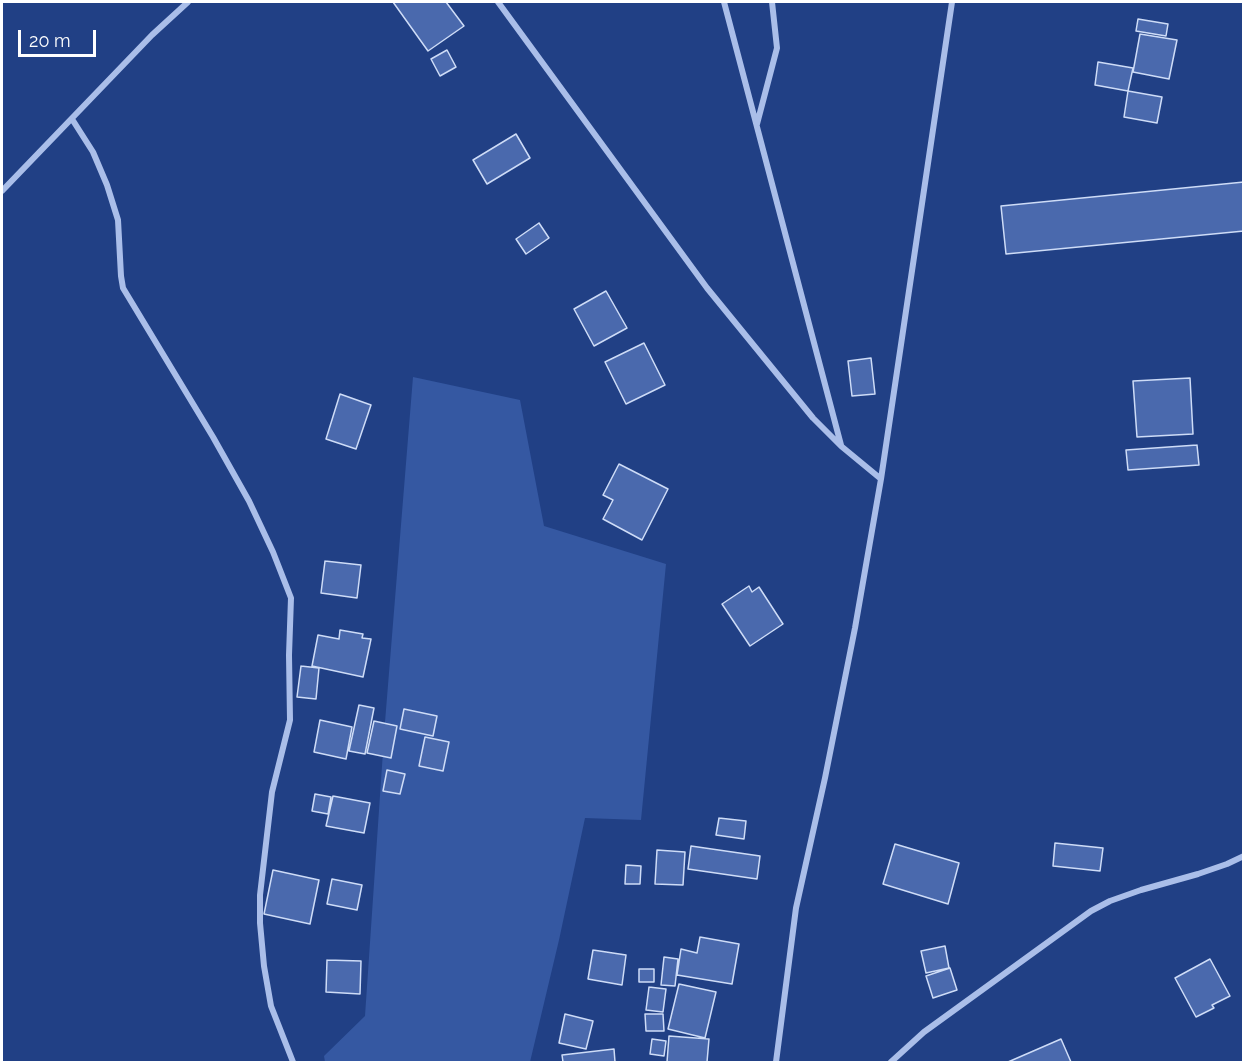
<!DOCTYPE html>
<style>
body{margin:0}
#map{position:relative;width:1245px;height:1064px;overflow:hidden;background:#214085;font-family:Raleway,sans-serif}
canvas{display:block}
.frame{position:absolute;inset:0;border:3px solid #fff;pointer-events:none}
.scale{position:absolute;left:18px;top:30px;width:78px;height:27px;box-sizing:border-box;border:3px solid #fff;border-top:0;padding-left:8px;font-size:18px;line-height:21px;white-space:nowrap;color:#fff;-webkit-text-stroke:4px #214085;paint-order:stroke}
</style>
<div id="map">
<canvas width="1245" height="1064"></canvas>
<div class="frame"></div>
<div class="scale">20 m</div>
</div>
<script>
const ctx = document.querySelector('canvas').getContext('2d');
ctx.lineJoin = 'round';
function fill(path, color) {
  ctx.fillStyle = color;
  ctx.fill(path, 'evenodd');
}
function shape(rows) {
  const path = new Path2D();
  for (const r of rows) {
    path.moveTo(r[0], r[1]);
    for (let i = 2; i < r.length; i += 2) path.lineTo(r[i], r[i + 1]);
  }
  return path;
}
function trace(path, color, width, dash) {
  ctx.strokeStyle = color;
  ctx.lineWidth = width;
  ctx.lineCap = dash ? 'butt' : 'round';
  ctx.setLineDash(dash || []);
  ctx.stroke(path);
}
fill(shape([
 [413,377,520,400,544,526,666,564,641,820,585,818,559,940,530,1062,325,1062,324,1056,365,1016,385,722]
]), '#3558a2');
const building = shape([
 [393,2,446,2,464,26,428,51,393,2],
 [1138,19,1168,24,1166,36,1136,31,1138,19],
 [1140,34,1177,40,1169,79,1133,72,1140,34],
 [447,50,456,67,440,76,431,59,447,50],
 [1098,62,1133,68,1128,91,1095,85,1098,62],
 [1128,91,1162,97,1157,123,1124,117,1128,91],
 [516,134,530,158,487,184,473,160,516,134],
 [1244,182,1244,231,1006,254,1001,206,1244,182],
 [539,223,549,238,526,254,516,239,539,223],
 [606,291,627,328,594,346,574,309,606,291],
 [644,343,665,385,626,404,605,362,644,343],
 [871,358,875,394,852,396,848,361,871,358],
 [1190,378,1193,434,1137,437,1133,381,1190,378],
 [340,394,371,405,356,449,326,439,340,394],
 [1197,445,1199,465,1128,470,1126,450,1197,445],
 [619,464,668,489,642,540,603,519,613,500,603,495,619,464],
 [325,561,361,565,357,598,321,593,325,561],
 [749,586,752,592,759,587,783,624,750,646,722,604,749,586],
 [340,630,363,634,362,638,371,639,363,677,312,666,318,635,339,639,340,630],
 [301,666,319,668,316,699,297,697,301,666],
 [359,705,374,708,365,754,349,751,359,705],
 [404,709,437,716,433,736,400,729,404,709],
 [320,720,352,727,346,759,314,752,320,720],
 [374,721,397,726,391,758,367,753,374,721],
 [425,737,449,742,443,771,419,766,425,737],
 [387,770,405,774,400,794,383,791,387,770],
 [315,794,331,797,328,814,312,811,315,794],
 [333,796,370,803,364,833,326,826,333,796],
 [719,818,746,821,744,839,716,835,719,818],
 [1055,843,1103,848,1100,871,1053,866,1055,843],
 [895,844,959,863,948,904,883,884,895,844],
 [691,846,760,856,757,879,688,869,691,846],
 [657,850,685,852,683,885,655,884,657,850],
 [626,865,641,866,640,884,625,884,626,865],
 [273,870,319,880,310,924,264,914,273,870],
 [332,879,362,885,357,910,327,904,332,879],
 [700,937,739,944,732,984,677,975,681,949,697,953,700,937],
 [945,946,949,968,926,973,921,951,945,946],
 [593,950,626,955,622,985,588,979,593,950],
 [664,957,678,959,675,986,661,985,664,957],
 [1210,959,1230,996,1212,1005,1214,1008,1196,1017,1175,978,1210,959],
 [327,960,361,961,360,994,326,992,327,960],
 [950,968,957,990,933,998,926,976,950,968],
 [639,969,654,969,654,982,639,982,639,969],
 [679,984,716,992,705,1038,668,1029,679,984],
 [649,987,666,989,663,1012,646,1010,649,987],
 [565,1014,593,1021,586,1049,559,1043,565,1014],
 [645,1014,663,1014,664,1031,646,1031,645,1014],
 [669,1036,709,1039,707,1062,667,1062,669,1036],
 [652,1039,666,1041,664,1056,650,1054,652,1039],
 [1061,1039,1071,1062,1008,1062,1061,1039],
 [614,1049,615,1062,563,1062,562,1055,614,1049]
]);
fill(building, '#4a69ad');
trace(building, '#cedcf7', 1.5);
trace(shape([
 [498,2,707,288,813,418,841,446,881,479,855,628,825,778,796,908,776,1062],
 [724,2,841,445],
 [72,119,93,152,107,185,118,220,121,276,123,288,213,437,249,501,273,552,291,598,289,655,290,720,272,792,260,895,260,923,264,966,271,1006,293,1062],
 [757,124,777,48,772,2],
 [2,191,152,35,188,2],
 [881,479,952,2],
 [891,1062,924,1032,1091,911,1110,901,1141,890,1198,874,1227,864,1244,856]
]), '#aabee9', 6);
</script>
